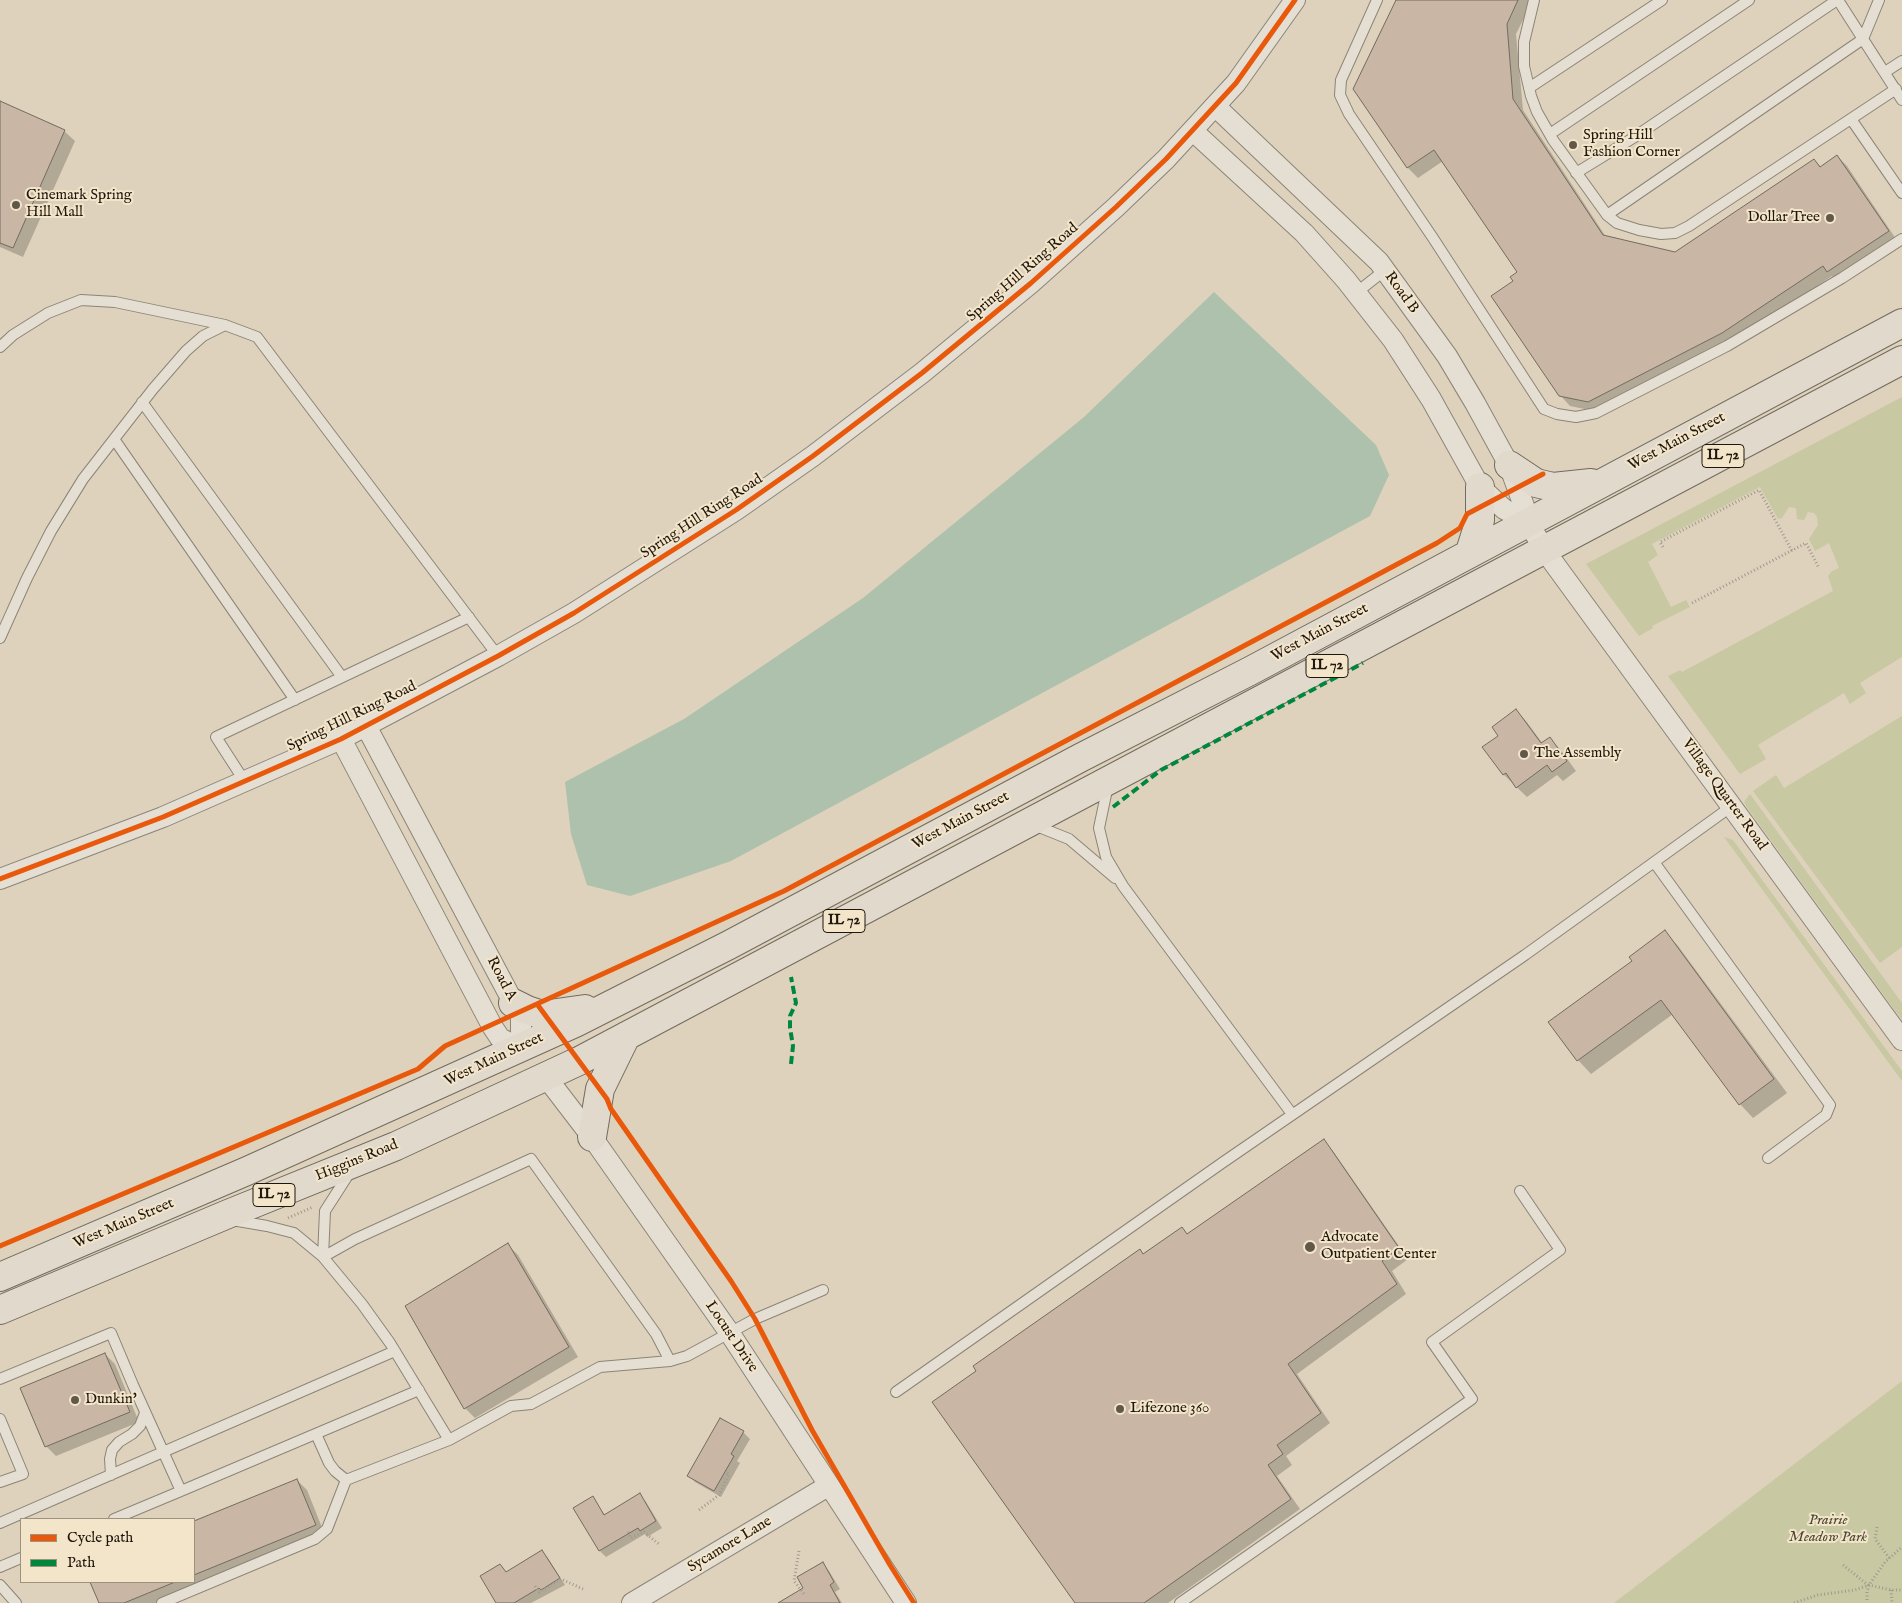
<!DOCTYPE html>
<style>
body{margin:0}
#map{position:relative;width:1902px;height:1603px;overflow:hidden;background:#ded2bc;font-family:"IM FELL English",serif}
canvas{display:block}
.legend{position:absolute;left:20px;top:1518px;width:175px;height:65px;box-sizing:border-box;background:#f3e5ca;border:1px solid #9e927e;margin:0;padding:6px 9px;list-style:none;font-size:15px;color:#1f160d}
.legend li{display:flex;align-items:center;gap:10px;height:25px}
.legend b{width:25px;border:1px solid #9e927e}
</style>
<div id="map">
<canvas width="1902" height="1603"></canvas>
<ul class="legend">
<li><b style="height:6px;background:#e8590c"></b>Cycle path</li>
<li><b style="height:6px;background:#00873e"></b>Path</li>
</ul>
</div>
<script>
const ctx = document.querySelector('canvas').getContext('2d');
ctx.lineJoin = 'round';
function fill(path, color) {
  ctx.fillStyle = color;
  ctx.fill(path, 'evenodd');
}
function shape(rows) {
  const path = new Path2D();
  for (const r of rows) {
    path.moveTo(r[0], r[1]);
    for (let i = 2; i < r.length; i += 2) path.lineTo(r[i], r[i + 1]);
  }
  return path;
}
function trace(path, color, width, dash) {
  ctx.strokeStyle = color;
  ctx.lineWidth = width;
  ctx.lineCap = dash ? 'butt' : 'round';
  ctx.setLineDash(dash || []);
  ctx.stroke(path);
}
function label(font, color, halo, rows, align = 'center') {
  ctx.font = font + ' "IM FELL English",serif';
  ctx.lineWidth = 4;
  ctx.setLineDash([]);
  ctx.textBaseline = 'middle';
  ctx.strokeStyle = halo;
  ctx.fillStyle = color;
  for (const [text, x, y, turn = 0] of rows) {
    ctx.save();
    ctx.translate(x, y);
    ctx.rotate((+turn || 0) * Math.PI / 180);
    ctx.textAlign = isNaN(turn) ? turn : align;
    if (halo) ctx.strokeText(text, 0, 0);
    ctx.fillText(text, 0, 0);
    ctx.restore();
  }
}
fill(shape([
 [1902,397,1902,657,1860,683,1866,693,1850,704,1844,693,1758,745,1766,759,1740,774,1668,676,1680,670,1682,672,1833,591,1828,576,1832,571,1839,568,1829,543,1815,551,1809,539,1818,525,1817,517,1814,513,1808,512,1804,520,1797,519,1796,508,1789,507,1782,518,1778,519,1760,487,1652,544,1658,555,1648,562,1671,607,1686,600,1690,607,1652,626,1653,628,1639,636,1586,564],
 [1902,716,1902,947,1880,963,1753,791,1776,775,1784,788],
 [1750,794,1902,1003,1902,1020,1748,809,1744,802],
 [1724,837,1733,840,1902,1071,1902,1081],
 [1902,1381,1902,1603,1614,1603]
]), '#c8c8a2');
fill(shape([
 [1214,292,1376,445,1389,475,1370,516,731,861,630,896,587,885,571,834,565,782,684,719,863,598,1084,417]
]), '#aec1ac');
fill(shape([
 [1397,0,1533,0,1516,34,1523,110,1606,237,1675,253,1814,160,1821,167,1837,156,1847,166,1898,242,1838,281,1832,276,1732,343,1599,412,1570,406,1560,395,1514,281,1518,273,1443,161,1418,178,1408,168,1355,88],
 [0,103,64,131,75,141,23,257,0,247],
 [1516,711,1526,721,1543,744,1549,739,1560,749,1576,771,1563,781,1557,775,1527,797,1503,774,1499,736],
 [1665,932,1678,946,1787,1093,1753,1118,1740,1104,1673,1014,1591,1074,1578,1060,1550,1023,1634,961],
 [1323,1141,1333,1151,1408,1259,1392,1271,1406,1294,1297,1374,1330,1423,1286,1456,1292,1465,1277,1476,1300,1509,1168,1603,1077,1603,977,1371,1140,1251,1144,1255,1182,1228,1188,1235],
 [508,1245,518,1255,578,1357,475,1418,465,1408],
 [105,1354,115,1364,139,1422,56,1456,46,1446],
 [721,1419,743,1432,750,1439,737,1461,740,1463,721,1497,695,1482,688,1475],
 [297,1480,307,1490,325,1535,158,1603,100,1603,91,1582,194,1582,194,1523],
 [639,1495,646,1502,662,1528,647,1537,645,1534,606,1557,600,1551,575,1508,593,1498,605,1515],
 [542,1551,548,1558,565,1585,531,1603,498,1603,500,1565,507,1573],
 [823,1564,829,1571,840,1589,835,1592,842,1603,781,1603,805,1589]
]), '#0003');
const building = shape([
 [1396,0,1518,0,1507,24,1513,99,1603,235,1675,252,1814,159,1820,167,1837,155,1889,231,1827,272,1823,266,1722,333,1588,402,1559,396,1491,296,1513,281,1510,277,1517,272,1434,150,1407,168,1353,89,1396,0],
 [0,101,65,130,13,248,0,243,0,101],
 [1516,709,1541,743,1550,737,1567,761,1552,772,1547,765,1516,788,1506,773,1503,775,1482,747,1498,736,1492,727,1516,709],
 [1665,930,1774,1079,1739,1105,1661,1000,1577,1061,1548,1022,1632,961,1629,957,1665,930],
 [1324,1139,1399,1248,1382,1261,1397,1284,1288,1364,1321,1413,1277,1445,1283,1454,1268,1465,1291,1499,1144,1603,1075,1603,932,1402,976,1371,973,1366,1140,1249,1143,1254,1182,1227,1187,1234,1324,1139],
 [508,1243,569,1347,464,1409,405,1306,508,1243],
 [105,1353,130,1412,45,1447,20,1388,105,1353],
 [720,1418,744,1431,731,1454,734,1456,714,1491,687,1476,720,1418],
 [297,1479,316,1525,194,1575,194,1521,297,1479],
 [640,1493,656,1521,640,1531,638,1528,599,1551,573,1508,593,1496,604,1515,640,1493],
 [542,1550,560,1578,541,1590,539,1588,514,1603,496,1603,480,1576,500,1564,506,1572,542,1550],
 [823,1562,834,1582,830,1585,840,1603,778,1603,803,1588,797,1577,823,1562],
 [90,1582,175,1582,124,1603,99,1603,90,1582]
]);
fill(building, '#c9b6a5');
trace(building, '#726b5f', 1);
const lane = shape([
 [1377,0,1341,80,1340,95,1349,114,1433,238,1544,409,1557,414,1576,417,1596,413,1727,346,1842,278,1902,239],
 [1534,0,1524,42,1524,66,1531,96,1537,112,1553,140,1607,215,1617,223,1639,230,1661,234,1675,233,1689,226,1896,89],
 [1838,0,1902,100],
 [1885,72,1902,61],
 [1529,88,1662,0],
 [1851,119,1902,193],
 [1550,134,1749,0],
 [1576,173,1633,138,1837,0],
 [1607,215,1863,39,1879,0],
 [1356,293,1385,270],
 [0,347,13,335,48,313,81,300,115,302,225,325,257,337,498,656],
 [142,402,342,677],
 [114,439,295,700],
 [0,638,27,578,51,531,83,479,153,389,186,351,203,336,225,325],
 [245,782,216,737,469,617],
 [1108,785,1099,828,1106,857,1123,886,1292,1114],
 [1033,828,1039,827,1069,839,1115,878],
 [1654,862,1830,1105,1826,1115,1768,1158],
 [232,1220,267,1226,294,1233,323,1257,325,1211,350,1172],
 [670,1361,656,1334,531,1159,355,1239,323,1257,362,1304,390,1343,449,1440,511,1406,531,1404,600,1367,670,1361,687,1356,755,1319,823,1290],
 [0,1379,111,1333,133,1385,181,1491,419,1390],
 [896,1392,1222,1163,1525,955,1732,806],
 [0,1419,23,1474,0,1482],
 [316,1434,329,1463,335,1471,346,1480],
 [111,1475,110,1459,112,1450,119,1442,132,1434,140,1426,145,1413],
 [114,1519,181,1491],
 [0,1523,395,1351],
 [0,1567,21,1558],
 [0,1585,16,1603],
 [162,1603,315,1539,327,1529,346,1480,449,1440],
 [1180,1603,1472,1399,1432,1342,1560,1250,1520,1191]
]);
const street = shape([
 [1215,106,1379,262,1447,356,1475,403,1509,465,1524,506,1528,522,1545,551,1902,1040],
 [1193,131,1304,233,1346,280,1393,340,1431,399,1480,487,1504,509,1528,522],
 [341,739,492,1026,500,1038,521,1049,521,1017,366,726],
 [0,879,163,817,341,739,498,656,574,613,736,510,813,456,922,373,1031,283,1116,207,1166,159,1236,83,1295,0],
 [546,1077,592,1137,729,1332,906,1603],
 [632,1603,828,1486]
]);
const primary = shape([
 [1509,465,1536,483,1553,487,1591,483],
 [1470,552,1480,520,1480,487],
 [513,1003,527,1010,542,1015,585,1009],
 [592,1137,600,1089,626,1036],
 [0,1277,247,1171,575,1023,729,945,1080,758,1250,671,1902,323],
 [0,1310,228,1214,396,1146,579,1061,1902,360]
]);
trace(lane, '#8c8477', 12);
trace(street, '#8c8477', 22);
trace(primary, '#726b5f', 30);
trace(shape([
 [1663,547,1660,542,1759,490,1792,551],
 [1692,603,1806,543,1819,568],
 [288,1218,313,1207],
 [699,1510,719,1495,729,1475,726,1472],
 [1877,1527,1875,1539,1890,1559],
 [628,1532,631,1538,644,1532,660,1545],
 [799,1551,794,1581,805,1595],
 [1843,1565,1868,1585],
 [535,1586,539,1592,561,1579,583,1589],
 [1891,1590,1892,1603],
 [1867,1600,1867,1592,1869,1585,1885,1562,1902,1547],
 [1794,1603,1818,1595,1855,1590,1869,1585,1891,1590,1902,1590]
]), '#9f9990', 3, [1, 2.5]);
trace(lane, '#e5dfd3', 10);
trace(street, '#e5dfd3', 20);
trace(primary, '#e0d9cc', 28);
trace(shape([
 [1113,807,1161,770,1363,663],
 [791,1064,793,1046,790,1028,790,1016,796,1003,791,977]
]), '#00873e', 4, [8, 4]);
trace(shape([
 [0,879,163,817,341,739,498,656,574,613,736,510,813,456,922,373,1031,283,1116,207,1166,159,1236,83,1295,0],
 [537,1004,607,1099,611,1109,731,1281,755,1319,812,1430,890,1565,914,1603],
 [0,1246,418,1069,445,1046,784,891,1437,543,1460,528,1467,514,1543,474]
]), '#e8590c', 5);
for (const [x, y, r, color] of [
 [1573,145,5,"#62584a"],
 [16,205,5,"#62584a"],
 [1830,218,5,"#62584a"],
 [1524,754,5,"#62584a"],
 [1310,1247,6,"#62584a"],
 [75,1400,5,"#62584a"],
 [1120,1409,5,"#62584a"]
]) {
  const dot = new Path2D();
  dot.arc(x, y, r, 0, 2 * Math.PI);
  ctx.fillStyle = color;
  ctx.fill(dot);
  trace(dot, '#f3e5ca', 2);
}
for (const [x, y, w] of [
 [1723,456,42],
 [1327,666,42],
 [844,921,42],
 [274,1195,42]
]) {
  const box = new Path2D();
  box.roundRect(x - w / 2, y - 11.5, w, 23, 4);
  ctx.fillStyle = '#f3e5ca';
  ctx.fill(box);
  trace(box, '#1f160d', 1);
}
label('bold 14px', '#1f160d', null, [
 ["IL 72",1723,456],
 ["IL 72",1327,666],
 ["IL 72",844,921],
 ["IL 72",274,1195]
]);
label('15px', '#1f160d', '#f3e5ca', [
 ["Spring Hill",1583,136],
 ["Fashion Corner",1583,153],
 ["Cinemark Spring",26,196],
 ["Hill Mall",26,213],
 ["Dollar Tree",1820,218,"right"],
 ["The Assembly",1534,754],
 ["Advocate",1321,1238],
 ["Outpatient Center",1321,1255],
 ["Dunkin'",85,1400],
 ["Lifezone 360",1130,1409]
], 'left');
label('15px', '#1f160d', '#f3e5ca', [
 ["Spring Hill Ring Road",1023,273,-41],
 ["Road B",1401,293,54],
 ["West Main Street",1677,442,-28],
 ["Spring Hill Ring Road",702,517,-33],
 ["West Main Street",1320,633,-28],
 ["Spring Hill Ring Road",352,717,-26],
 ["Village Quarter Road",1724,795,54],
 ["West Main Street",961,821,-28],
 ["Road A",501,979,62],
 ["West Main Street",494,1060,-25],
 ["Higgins Road",357,1161,-22],
 ["West Main Street",124,1224,-23],
 ["Locust Drive",731,1337,56],
 ["Sycamore Lane",730,1545,-31]
]);
label('italic 15px', '#4c4933', '#f3e5ca', [
 ["Prairie",1828,1521],
 ["Meadow Park",1828,1538]
]);
</script>
